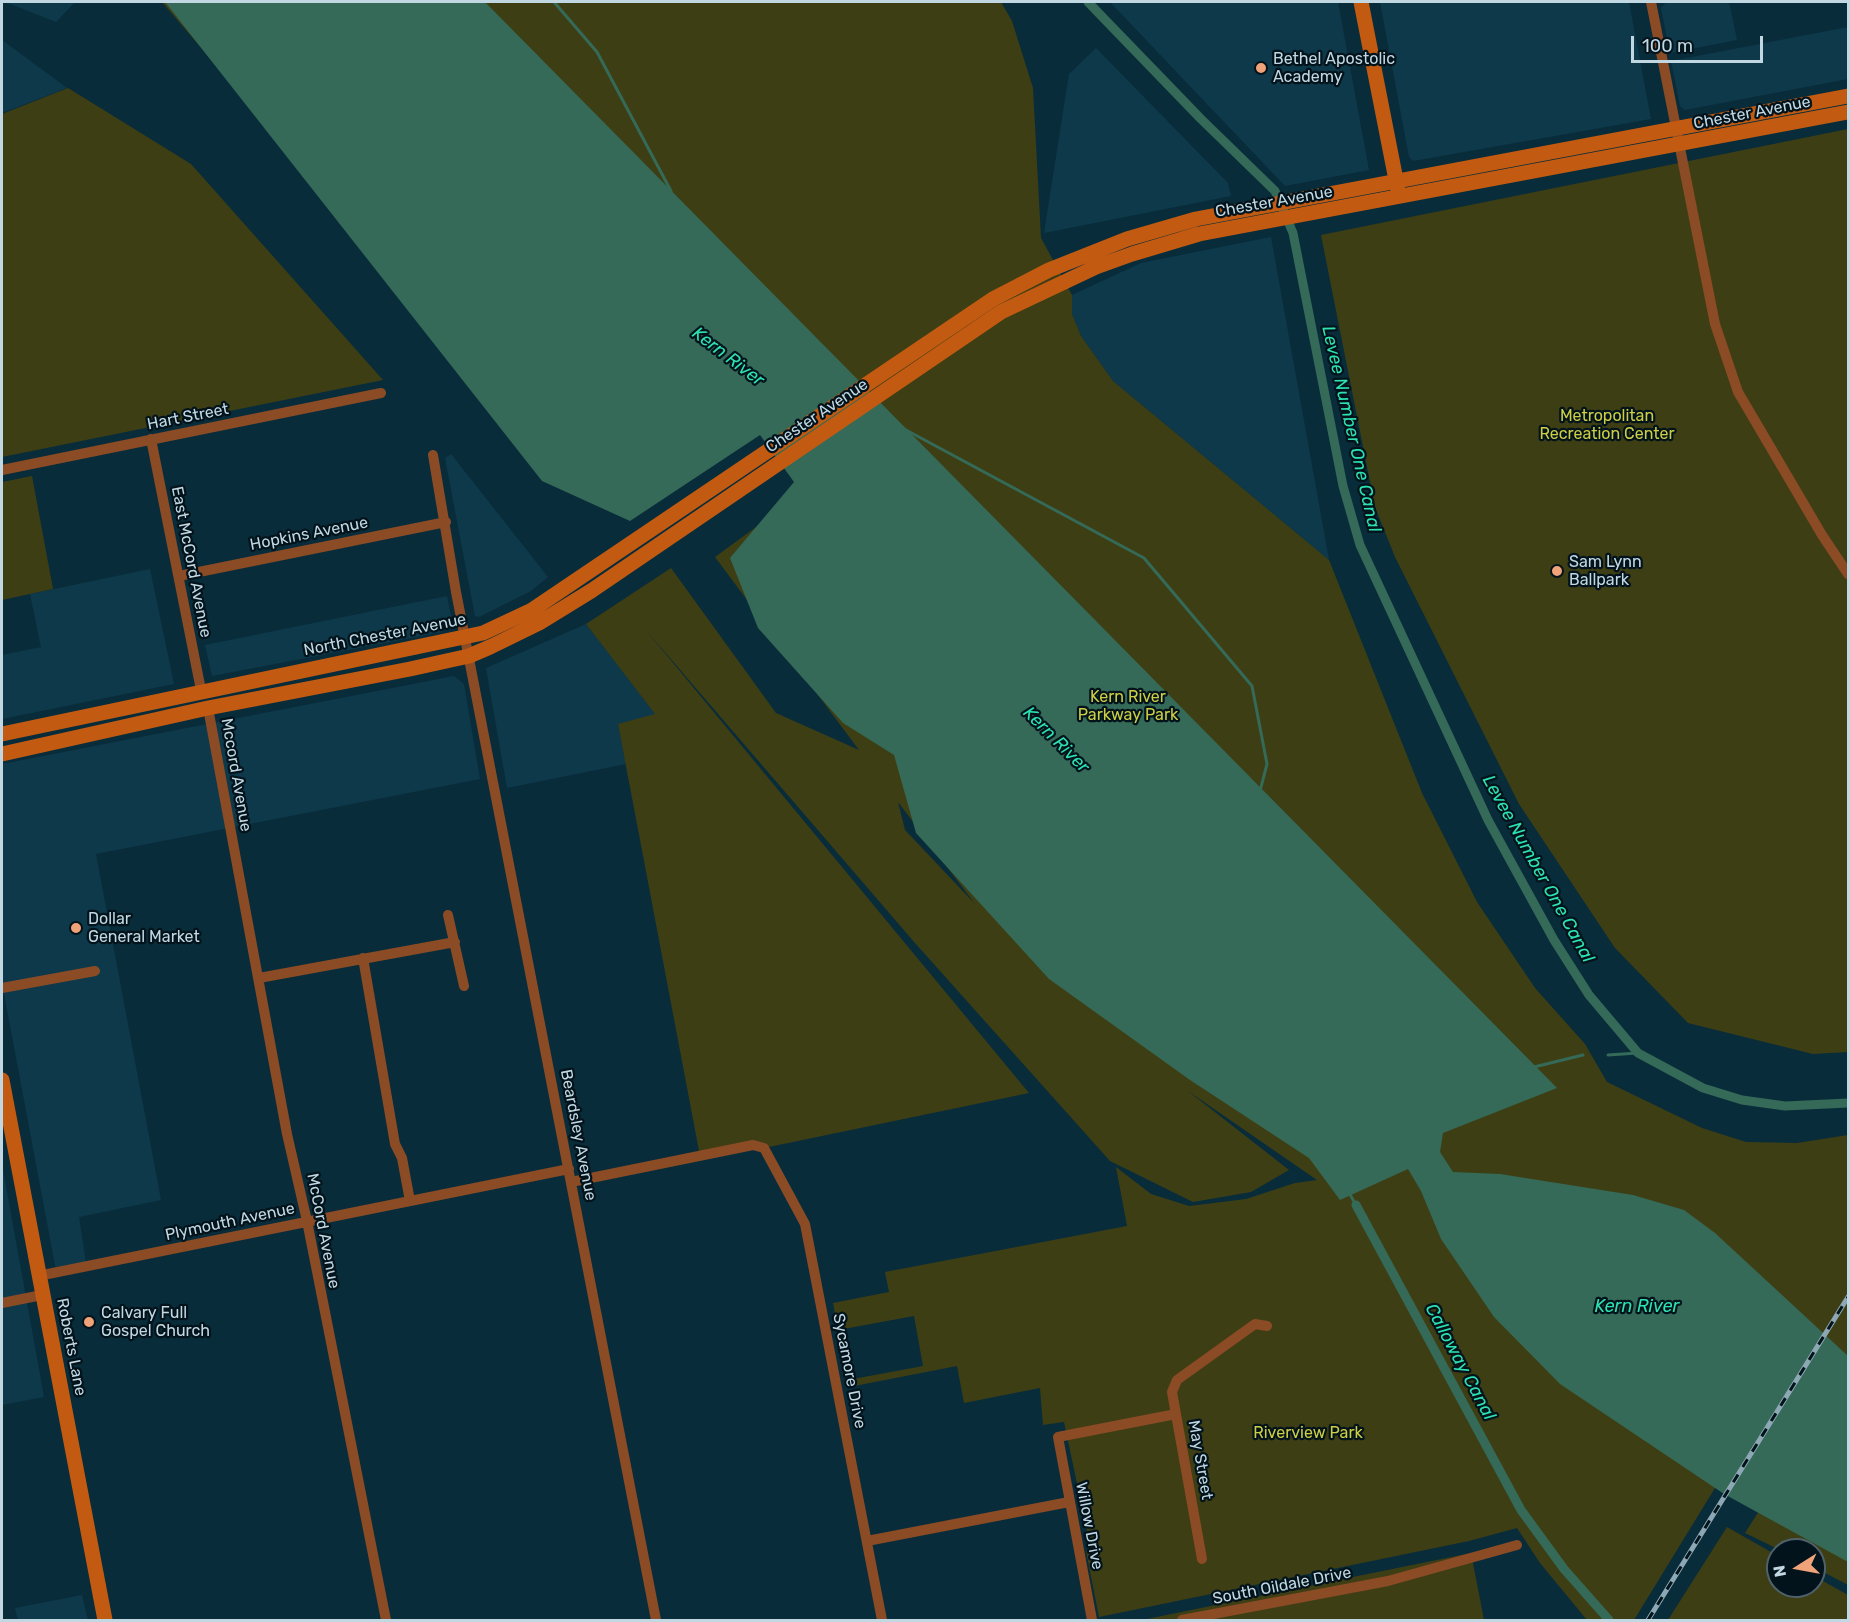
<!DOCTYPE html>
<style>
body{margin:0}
#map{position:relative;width:1850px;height:1622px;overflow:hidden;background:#092c3a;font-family:Rubik,sans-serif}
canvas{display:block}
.frame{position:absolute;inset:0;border:3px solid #c1d8e3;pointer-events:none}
.north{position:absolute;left:1766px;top:1538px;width:60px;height:60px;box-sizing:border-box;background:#03131b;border:2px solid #4f626b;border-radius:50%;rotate:259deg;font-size:16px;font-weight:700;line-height:24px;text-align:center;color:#c1d8e3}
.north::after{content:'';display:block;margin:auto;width:21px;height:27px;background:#f0a279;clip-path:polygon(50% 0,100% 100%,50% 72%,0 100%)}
.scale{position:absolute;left:1631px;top:36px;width:132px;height:27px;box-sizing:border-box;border:3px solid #c1d8e3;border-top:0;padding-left:8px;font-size:18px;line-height:21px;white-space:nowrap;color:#c1d8e3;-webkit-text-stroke:4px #03131b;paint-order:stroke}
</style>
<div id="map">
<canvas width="1850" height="1622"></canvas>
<div class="frame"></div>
<div class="north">N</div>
<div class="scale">100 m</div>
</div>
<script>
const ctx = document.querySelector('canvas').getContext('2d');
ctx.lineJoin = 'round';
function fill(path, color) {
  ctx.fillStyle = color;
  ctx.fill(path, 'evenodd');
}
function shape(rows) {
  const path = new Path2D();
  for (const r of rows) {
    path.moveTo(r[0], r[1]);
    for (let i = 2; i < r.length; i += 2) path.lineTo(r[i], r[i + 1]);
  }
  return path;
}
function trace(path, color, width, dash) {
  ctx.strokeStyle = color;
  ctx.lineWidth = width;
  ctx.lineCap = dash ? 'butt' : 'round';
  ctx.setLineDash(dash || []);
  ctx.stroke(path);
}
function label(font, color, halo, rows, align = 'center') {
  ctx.font = font + ' Rubik,sans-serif';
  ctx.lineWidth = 4.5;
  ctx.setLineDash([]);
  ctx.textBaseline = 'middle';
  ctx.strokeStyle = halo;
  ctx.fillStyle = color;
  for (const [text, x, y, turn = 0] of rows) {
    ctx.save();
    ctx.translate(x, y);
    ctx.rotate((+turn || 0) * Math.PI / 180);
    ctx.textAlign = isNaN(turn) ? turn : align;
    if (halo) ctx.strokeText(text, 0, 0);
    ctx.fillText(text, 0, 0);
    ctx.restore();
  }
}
fill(shape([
 [5,2,75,2,56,22],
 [1110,2,1338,2,1369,170,1285,186],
 [1380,2,1629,2,1651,119,1413,161,1409,157],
 [1673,2,1729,2,1737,40,1670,53,1661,8,1665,3],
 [1848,27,1848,79,1685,110,1680,106,1671,61],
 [2,40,67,88,2,113],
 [1096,48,1228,183,1231,196,1044,233,1069,74],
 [1271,237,1329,560,1113,381,1081,336,1072,314,1072,295,1141,263],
 [451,454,548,577,531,591,479,617,475,616,445,458],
 [150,569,174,684,2,719,2,655,41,647,30,594],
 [447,596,452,620,442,632,212,676,205,645],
 [586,624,656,715,618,725,626,764,507,788,486,668],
 [454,676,464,684,480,779,96,854,161,1200,79,1217,87,1269,57,1276,2,983,2,764],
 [2,1164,44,1397,2,1405],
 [82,1595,88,1620,18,1620,15,1608]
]), '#0e394a');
fill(shape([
 [162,2,1001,2,1012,21,1033,88,1041,238,1072,295,1072,314,1081,336,1113,381,1329,560,1422,793,1477,902,1535,988,1585,1044,1607,1082,1702,1128,1746,1142,1797,1143,1848,1135,1848,1585,1814,1567,1814,1550,1780,1550,1745,1533,1847,1372,1723,1475,1634,1620,1587,1620,1540,1563,1517,1528,1469,1541,1099,1617,1086,1551,1091,1549,1064,1422,1043,1425,1040,1388,964,1403,957,1366,849,1387,848,1380,923,1366,914,1316,838,1330,833,1303,889,1292,885,1272,1127,1226,1116,1167,1151,1194,1189,1206,1246,1199,1295,1183,1317,1180,1188,1091,1289,1170,1251,1192,1193,1202,1110,1161,915,943,645,629,1029,1093,764,1148,700,1156,618,724,655,714,586,624,671,568,776,713,859,750,715,557,808,489,757,419,554,461],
 [898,802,975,904,905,830],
 [68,88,191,164,383,380,2,457,2,114],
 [1848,129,1848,1052,1813,1054,1688,1023,1615,948,1519,804,1395,557,1375,507,1321,235],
 [32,476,53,589,2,600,2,482],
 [1727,1527,1778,1556,1778,1586,1814,1586,1814,1576,1848,1595,1848,1620,1668,1620],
 [1471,1553,1484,1620,1142,1620]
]), '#3e3e15');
fill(shape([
 [165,2,485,2,1557,1088,1443,1133,1440,1152,1453,1172,1500,1174,1633,1195,1684,1210,1715,1233,1848,1356,1848,1562,1724,1494,1560,1384,1494,1317,1441,1239,1421,1191,1408,1169,1340,1200,1309,1158,1190,1080,1049,979,916,833,894,755,843,723,758,628,730,558,794,482,760,435,630,521,542,481]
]), '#346a57');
trace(shape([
 [554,2,597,52,671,191],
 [906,430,1144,558,1252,686,1267,764,1260,791],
 [1608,1055,1638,1053],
 [1534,1067,1583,1055],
 [1348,1191,1356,1205]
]), '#346a57', 3);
trace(shape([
 [1088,2,1201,119,1275,191,1293,233,1343,486,1360,545,1488,820,1554,940,1589,995,1638,1053,1703,1088,1742,1100,1785,1106,1848,1103],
 [1356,1205,1521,1510,1564,1569,1609,1620]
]), '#346a57', 9);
trace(shape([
 [1651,2,1715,324,1738,392,1822,535,1848,574],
 [151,439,201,690],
 [433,455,456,592,656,1620],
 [2,470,381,393],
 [179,576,446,522],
 [208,708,287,1134,307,1221,386,1620],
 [448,915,464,986],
 [363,958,395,1144,402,1158,410,1201],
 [259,978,455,942],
 [2,988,95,971],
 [571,1182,753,1145,764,1148,805,1224,882,1620],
 [38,1276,569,1169],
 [2,1303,42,1295],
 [867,1541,1069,1502],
 [1202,1559,1172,1392,1177,1380,1255,1324,1267,1326],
 [1092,1620,1058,1437,1176,1414],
 [1182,1620,1388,1581,1517,1545]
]), '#8b4b25', 10);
trace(shape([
 [1361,2,1398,190],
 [2,734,483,633,532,610,993,299,1049,270,1127,239,1196,219,1848,96],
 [2,754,208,708,410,669,469,656,490,647,539,623,591,591,1001,312,1096,267,1132,254,1199,234,1848,112],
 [2,1080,105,1620]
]), '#c25b11', 15);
const rail = shape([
 [1648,1620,1848,1297]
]);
trace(rail, '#8da8b4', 5);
trace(rail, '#03131b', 3, [9]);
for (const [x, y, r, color] of [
 [1261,68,6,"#f0a279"],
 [1557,571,6,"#f0a279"],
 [76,928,6,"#f0a279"],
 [89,1322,6,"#f0a279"]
]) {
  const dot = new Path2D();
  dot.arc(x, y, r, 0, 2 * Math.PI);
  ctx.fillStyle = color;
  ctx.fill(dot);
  trace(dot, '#03131b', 2);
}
label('16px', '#c1d8e3', '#03131b', [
 ["Bethel Apostolic",1273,59],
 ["Academy",1273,77],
 ["Sam Lynn",1569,562],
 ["Ballpark",1569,580],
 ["Dollar",88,919],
 ["General Market",88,937],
 ["Calvary Full",101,1313],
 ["Gospel Church",101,1331]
], 'left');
label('16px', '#c1d8e3', '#03131b', [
 ["Chester Avenue",1752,113,-11],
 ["Chester Avenue",1274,202,-10],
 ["Chester Avenue",817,416,-34],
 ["Hart Street",188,417,-11],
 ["Hopkins Avenue",309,534,-11],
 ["East McCord Avenue",191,562,79],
 ["North Chester Avenue",385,635,-11],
 ["Mccord Avenue",236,775,80],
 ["Beardsley Avenue",578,1135,79],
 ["Plymouth Avenue",230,1222,-12],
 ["McCord Avenue",323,1231,79],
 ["Roberts Lane",71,1347,79],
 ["Sycamore Drive",849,1371,79],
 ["May Street",1200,1460,80],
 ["Willow Drive",1089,1526,79],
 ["South Oildale Drive",1282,1586,-11]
]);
label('16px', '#cece44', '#03131b', [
 ["Metropolitan",1607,416],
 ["Recreation Center",1607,434],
 ["Kern River",1128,697],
 ["Parkway Park",1128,715],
 ["Riverview Park",1308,1433]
]);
label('italic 18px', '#2de2b1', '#03131b', [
 ["Kern River",728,357,37],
 ["Levee Number One Canal",1351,429,77],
 ["Kern River",1056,740,45],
 ["Levee Number One Canal",1538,869,61],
 ["Kern River",1637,1307],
 ["Calloway Canal",1460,1362,62]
]);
</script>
